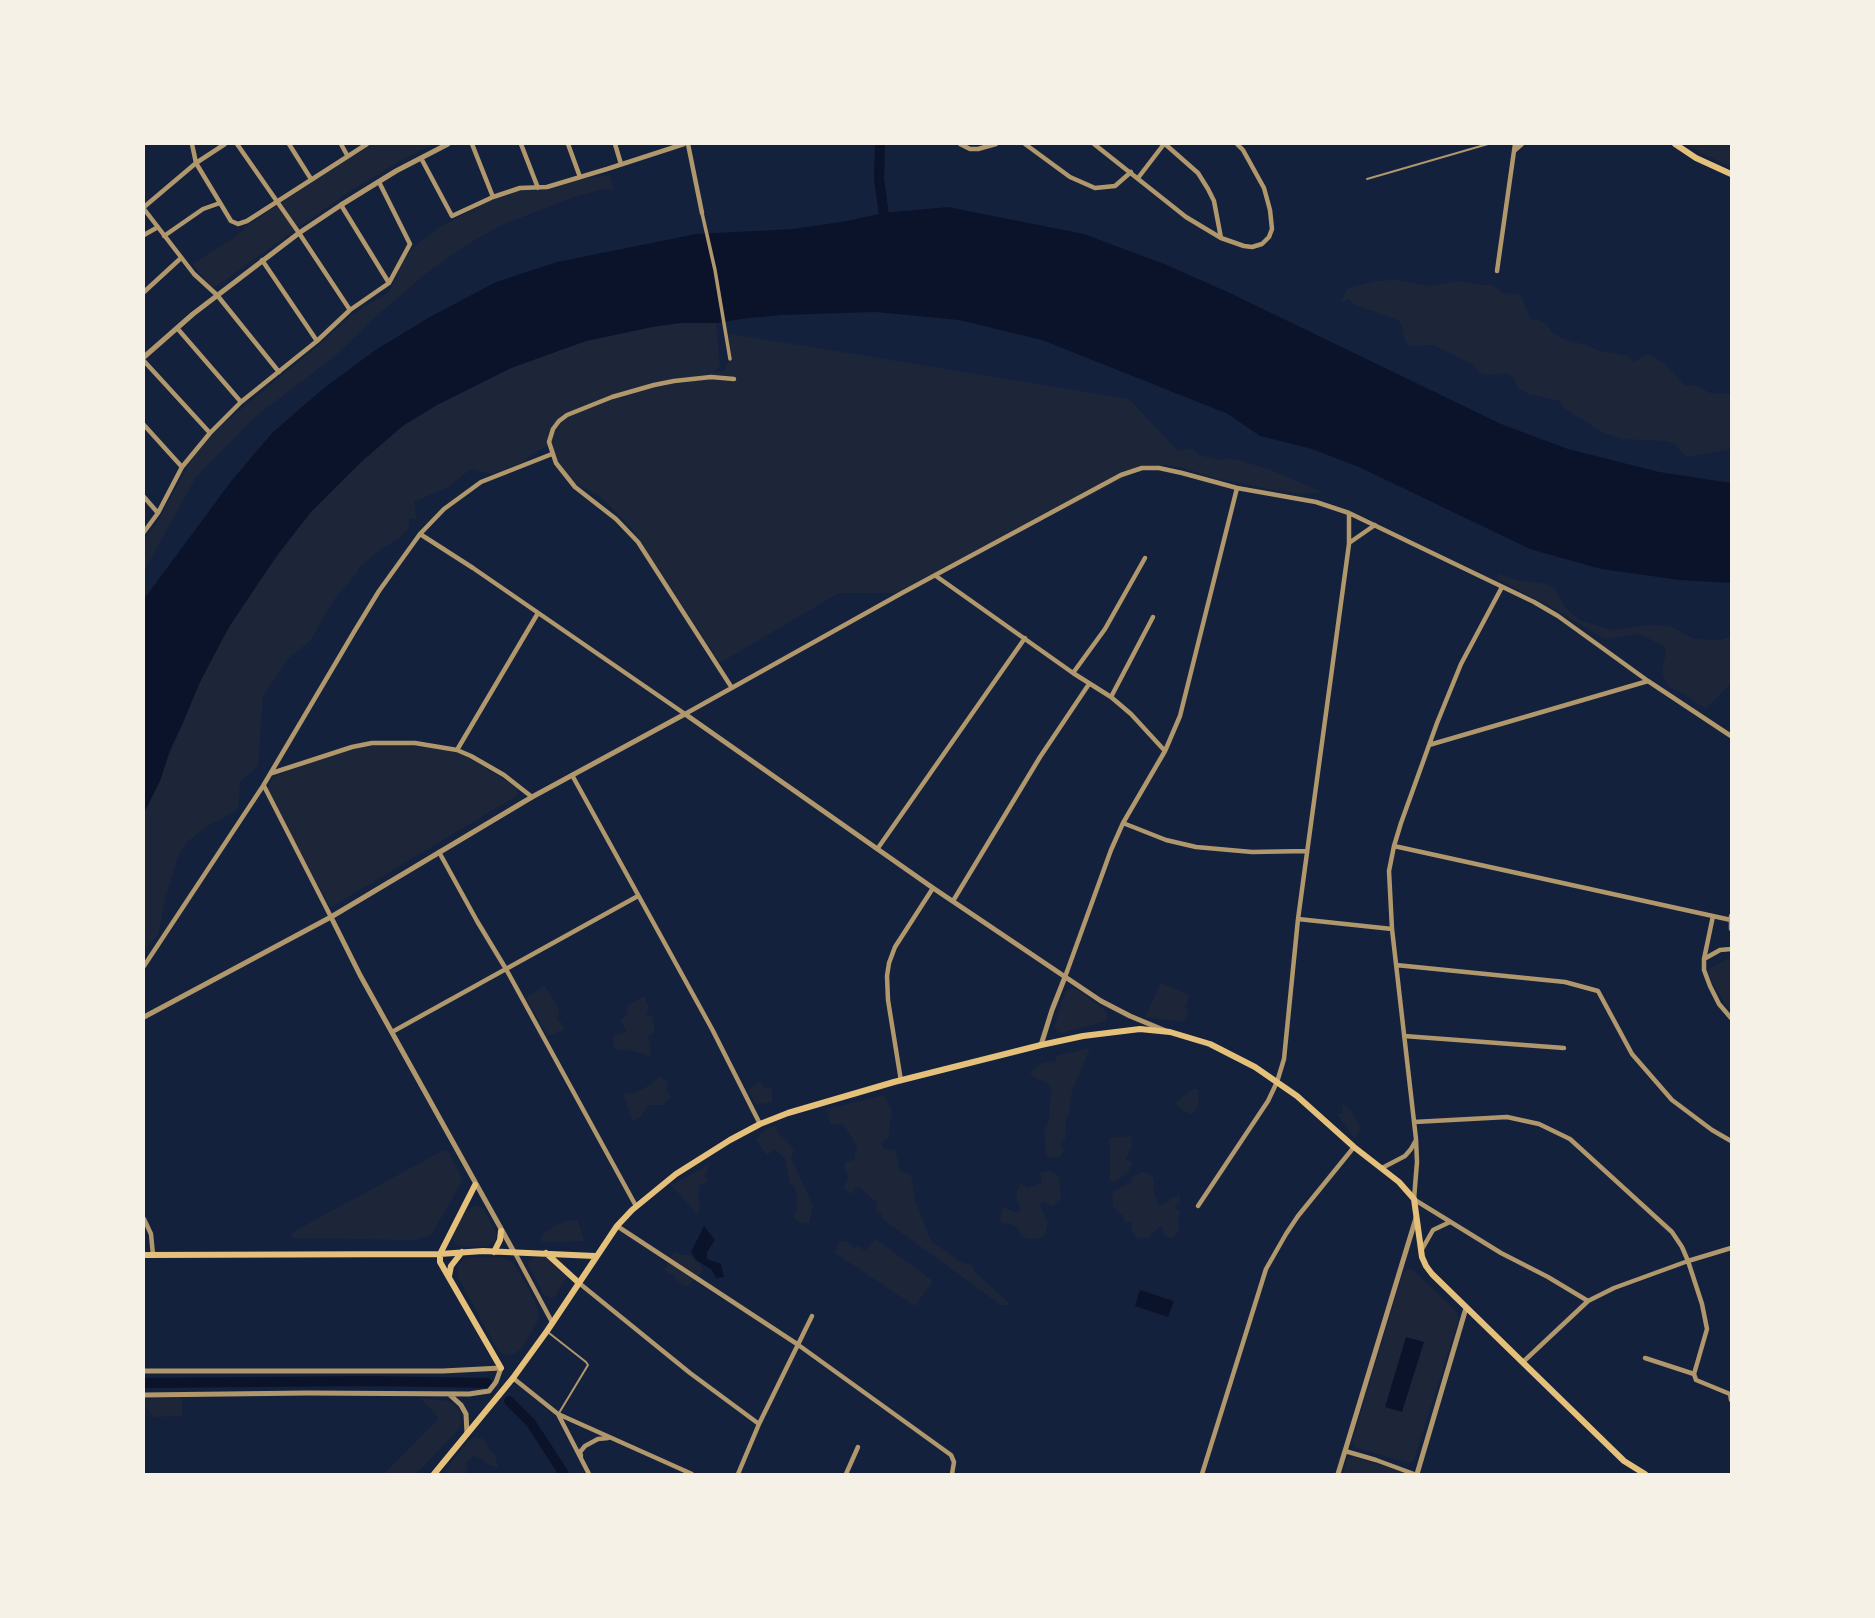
<!DOCTYPE html>
<style>
body{margin:0}
#map{position:relative;width:1875px;height:1618px;overflow:hidden;background:#14213d;font-family:Signika,sans-serif}
canvas{display:block}
.frame{position:absolute;inset:0;border:145px solid #f6f1e7;pointer-events:none}
</style>
<div id="map">
<canvas width="1875" height="1618"></canvas>
<div class="frame"></div>
</div>
<script>
const ctx = document.querySelector('canvas').getContext('2d');
ctx.lineJoin = 'round';
function fill(path, color) {
  ctx.fillStyle = color;
  ctx.fill(path, 'evenodd');
}
function shape(rows) {
  const path = new Path2D();
  for (const r of rows) {
    path.moveTo(r[0], r[1]);
    for (let i = 2; i < r.length; i += 2) path.lineTo(r[i], r[i + 1]);
  }
  return path;
}
function trace(path, color, width, dash) {
  ctx.strokeStyle = color;
  ctx.lineWidth = width;
  ctx.lineCap = dash ? 'butt' : 'round';
  ctx.setLineDash(dash || []);
  ctx.stroke(path);
}
fill(shape([
 [373,144,433,144,400,161,344,195,217,286,213,287,210,285,192,264,237,236,243,229,314,180],
 [1685,144,1731,144,1731,167,1703,154],
 [609,175,614,190,603,189,574,197,499,226,465,246,428,272,381,312,335,356,256,416,196,477,144,571,144,539,156,524,198,448,217,429,321,343,353,314,389,292,403,262,411,250,421,241,440,227,494,198,524,188,538,192,568,181],
 [1396,280,1428,286,1459,281,1480,285,1493,285,1504,294,1511,293,1521,295,1530,319,1539,320,1546,324,1554,334,1566,340,1587,345,1600,351,1628,356,1634,362,1647,354,1656,358,1666,365,1684,385,1697,386,1710,393,1731,394,1731,449,1686,457,1675,444,1664,441,1622,439,1602,432,1564,408,1560,401,1528,394,1518,388,1513,377,1506,373,1492,375,1482,374,1471,364,1434,345,1410,346,1404,339,1402,327,1398,320,1353,304,1349,299,1340,303,1347,290,1351,287,1376,281],
 [680,323,716,323,720,367,713,372,724,371,730,359,725,333,1129,399,1178,451,1191,448,1199,455,1220,460,1229,458,1239,460,1271,470,1324,493,1299,494,1268,489,1218,479,1180,467,1161,465,1140,470,902,593,839,593,720,663,630,526,598,495,573,482,553,455,552,445,547,446,536,452,516,467,505,477,471,469,448,487,414,502,417,519,410,518,408,529,398,539,386,546,359,567,356,574,336,597,310,641,288,659,263,696,258,766,240,782,239,803,237,810,206,827,187,842,178,856,166,896,158,935,144,949,144,813,148,805,199,684,213,656,229,627,262,577,310,513,332,490,384,441,404,425,437,405,511,368,586,341,652,327],
 [1499,574,1517,580,1547,584,1556,590,1563,605,1569,611,1580,620,1611,630,1651,625,1670,626,1695,639,1720,640,1731,637,1731,683,1706,709,1682,693,1669,687,1663,676,1663,665,1666,653,1664,646,1639,634,1604,639,1555,609,1497,579],
 [383,744,428,746,462,754,513,785,517,788,518,795,346,898,334,906,330,906,299,852,272,798,268,789,270,782,273,777,325,757,357,748],
 [1731,957,1731,1012,1718,993,1708,973,1709,969],
 [1161,983,1190,995,1185,1007,1188,1013,1183,1022,1145,1017],
 [545,985,557,1006,560,1014,556,1019,562,1023,565,1030,548,1036,526,998],
 [1069,989,1076,989,1106,1011,1107,1017,1106,1021,1062,1033,1057,1031,1054,1027,1055,1023,1065,993],
 [644,996,649,1007,646,1015,652,1016,654,1024,654,1033,648,1036,651,1047,650,1056,634,1051,614,1049,613,1036,627,1032,620,1020,627,1014,627,1006],
 [1090,1048,1072,1091,1069,1106,1071,1110,1066,1120,1065,1139,1060,1144,1064,1150,1060,1157,1049,1157,1046,1153,1045,1130,1049,1119,1051,1088,1044,1081,1038,1080,1030,1074,1034,1068,1042,1063,1056,1061,1056,1056],
 [660,1076,667,1082,667,1091,671,1097,663,1105,648,1105,640,1117,633,1122,623,1093,633,1094,648,1086],
 [760,1081,764,1089,772,1087,772,1102,756,1105,748,1090],
 [1195,1088,1198,1090,1199,1103,1193,1114,1185,1112,1175,1104,1178,1100],
 [884,1095,892,1111,889,1127,889,1138,881,1143,885,1150,895,1149,900,1170,911,1175,915,1200,931,1241,964,1264,970,1263,976,1273,1006,1300,1010,1305,1001,1305,884,1220,882,1214,876,1211,877,1203,858,1186,850,1194,843,1187,849,1178,844,1168,845,1162,854,1160,857,1146,843,1124,831,1125,827,1109],
 [1342,1104,1352,1111,1360,1128,1355,1139,1337,1114,1343,1113],
 [776,1126,779,1134,787,1141,794,1150,791,1158,813,1206,809,1224,798,1222,793,1217,797,1210,797,1195,795,1188,790,1183,785,1159,775,1149,767,1155,756,1140,765,1129],
 [1131,1136,1132,1145,1126,1159,1132,1162,1129,1171,1117,1181,1110,1181,1110,1138],
 [442,1151,448,1151,463,1180,431,1235,413,1240,292,1238,291,1233],
 [711,1161,705,1175,708,1182,700,1184,698,1193,700,1209,698,1215,671,1185,702,1169],
 [1051,1171,1059,1176,1061,1198,1053,1206,1044,1202,1039,1204,1048,1222,1045,1234,1041,1238,1029,1239,1021,1236,1017,1227,1011,1224,1002,1223,1000,1218,1003,1207,1015,1212,1021,1211,1016,1197,1018,1189,1021,1184,1028,1188,1042,1182,1040,1172],
 [1143,1172,1151,1175,1154,1180,1153,1188,1158,1205,1166,1203,1173,1197,1180,1195,1180,1203,1175,1207,1180,1212,1178,1217,1179,1231,1173,1238,1164,1236,1163,1228,1160,1226,1148,1238,1138,1238,1131,1230,1133,1222,1125,1223,1123,1216,1113,1207,1112,1192,1132,1182,1132,1177],
 [476,1205,483,1208,496,1232,496,1240,488,1246,461,1246,457,1245,453,1240,452,1234,466,1210],
 [578,1220,584,1241,542,1242,542,1235,556,1225,567,1221],
 [876,1239,933,1281,915,1306,835,1253,839,1242,846,1241,854,1248,859,1246,865,1251],
 [675,1252,683,1255,689,1255,696,1260,702,1267,703,1272,686,1287,675,1279,675,1274,669,1275,664,1269,668,1265,666,1261],
 [544,1256,567,1277,555,1296,553,1298,544,1295,527,1263,533,1258],
 [468,1258,502,1258,513,1262,535,1301,539,1314,537,1323,520,1350,514,1354,505,1355,498,1351,458,1277,458,1265,463,1260],
 [1408,1269,1414,1271,1456,1311,1459,1318,1414,1460,1409,1463,1354,1447,1352,1442,1403,1273],
 [182,1398,182,1416,153,1417,147,1409,145,1399],
 [420,1398,448,1401,453,1404,459,1410,461,1415,460,1428,416,1474,384,1474,439,1418],
 [477,1437,485,1440,490,1451,497,1457,495,1462,498,1464,498,1467,489,1465,474,1455,465,1464,468,1467,465,1471,471,1474,443,1474,462,1448,471,1439],
 [1352,1456,1405,1473,1408,1474,1343,1474,1347,1459]
]), '#1d2539');
fill(shape([
 [948,207,1084,234,1167,265,1234,295,1501,424,1568,449,1659,472,1731,483,1731,583,1680,580,1601,569,1530,549,1359,467,1312,449,1260,436,1228,414,1042,340,959,320,875,312,784,315,748,318,716,323,680,323,652,327,586,341,511,368,437,405,404,425,361,462,310,513,278,554,229,627,199,684,182,725,170,750,160,781,144,813,144,599,232,480,273,432,324,388,374,351,428,318,496,282,557,262,696,234,793,229,847,221,883,213],
 [704,1226,715,1240,707,1252,707,1259,721,1264,724,1277,716,1278,712,1270,696,1260,691,1252],
 [1140,1290,1174,1301,1168,1317,1135,1306],
 [1406,1337,1424,1342,1402,1412,1385,1407]
]), '#0b132b');
trace(shape([
 [880,144,879,178,885,223],
 [144,1383,372,1381,487,1383],
 [509,1401,531,1423,564,1474]
]), '#0b132b', 10);
trace(shape([
 [1367,179,1488,144],
 [549,1333,586,1362,588,1365,559,1413]
]), '#b1986c', 2);
trace(shape([
 [702,213,715,270,730,359]
]), '#b1986c', 3.5);
trace(shape([
 [192,144,196,163,231,221,238,224,247,221,367,144],
 [237,144,299,233,350,310],
 [289,144,311,179],
 [341,144,347,155],
 [472,144,493,197],
 [521,144,538,188],
 [568,144,580,177],
 [615,144,621,164],
 [688,144,702,213],
 [960,144,970,149,978,149,996,144],
 [1025,144,1070,177,1095,188,1115,186,1131,172],
 [1094,144,1186,217,1221,238,1244,246,1252,247,1262,244,1269,237,1272,229,1270,210,1264,188,1243,150,1237,144],
 [1165,144,1198,173,1208,189,1214,201,1221,238],
 [1514,151,1522,144],
 [421,158,452,216,493,197,520,188,547,187,607,169,684,144],
 [1138,178,1164,144],
 [341,205,389,283],
 [144,207,196,163,225,144],
 [144,209,194,274,217,295,279,372],
 [144,235,158,227],
 [164,236,203,209,220,203],
 [262,260,317,341],
 [1497,271,1515,144],
 [144,292,181,258],
 [177,328,241,402],
 [144,361,210,433],
 [144,425,182,467],
 [144,497,158,513],
 [144,532,158,513,182,467,210,433,241,402,317,341,350,310,389,283,410,244,379,182],
 [420,534,473,568,685,714,902,593,1121,475,1142,468,1159,468,1182,473,1237,488,1316,502,1349,513,1534,602,1558,616,1648,681,1731,736],
 [1349,543,1375,525],
 [936,576,1073,673,1111,697,1131,714,1165,751],
 [1073,673,1105,629,1145,558],
 [732,688,638,542,616,519,575,487,556,463,549,442,553,429,559,421,567,415,612,397,654,385,674,381,711,377,734,379],
 [1111,697,1153,617],
 [1429,745,1648,681],
 [457,750,538,613],
 [272,773,352,747,372,743,415,743,457,750,471,756,504,775,532,797],
 [572,775,712,1029,760,1124],
 [264,786,331,917],
 [1123,823,1166,840,1196,847,1252,852,1307,851],
 [1394,846,1731,920],
 [878,848,1025,638],
 [439,852,477,921,506,969,636,1206],
 [953,901,1040,757,1089,684],
 [1713,916,1704,959,1704,970,1710,986,1719,1004,1731,1018],
 [1731,916,1731,929],
 [1298,919,1392,929],
 [1704,959,1720,950,1731,949],
 [1396,965,1565,982,1598,991,1632,1054,1672,1100,1712,1130,1731,1141],
 [144,966,263,786,354,632,379,591,420,534,444,509,481,482,552,454],
 [1065,977,1111,850,1123,823,1165,751,1180,716,1237,488],
 [392,1032,638,896],
 [1404,1036,1564,1048],
 [901,1081,888,1000,887,976,889,963,895,947,933,888],
 [1414,1122,1507,1117,1539,1124,1570,1139,1672,1232,1682,1247,1688,1261,1702,1304,1707,1329,1694,1374],
 [1382,1168,1405,1156,1411,1149,1416,1140],
 [1414,1199,1417,1162,1416,1139,1392,929,1389,871,1394,846,1401,823,1437,723,1461,664,1502,587],
 [1415,1200,1501,1253,1548,1277,1588,1301],
 [1198,1206,1268,1101,1277,1082,1284,1059,1298,919,1349,544,1349,513],
 [144,1219,151,1234,153,1255],
 [617,1226,797,1344,951,1455,954,1462,952,1474],
 [1421,1251,1433,1230,1450,1222],
 [515,1253,552,1322],
 [579,1283,690,1373,759,1424],
 [1645,1358,1694,1374,1696,1380,1730,1394,1731,1400],
 [1523,1362,1588,1301,1614,1288,1688,1261,1731,1248],
 [513,1378,558,1414,692,1474],
 [558,1414,589,1474],
 [1345,1451,1376,1460,1414,1474],
 [581,1456,580,1452,585,1446,598,1439,608,1438],
 [738,1474,759,1424,812,1316],
 [846,1474,858,1447],
 [1202,1474,1266,1269,1286,1234,1298,1216,1354,1147]
]), '#b1986c', 4.5);
trace(shape([
 [144,357,193,314,299,233,341,205,396,171,448,144],
 [331,917,360,975,514,1252],
 [144,1017,331,917,532,797,685,714,933,888,1101,1001,1130,1016,1166,1031],
 [1041,1045,1052,1010,1065,977],
 [144,1371,443,1371,501,1368],
 [144,1395,307,1393,469,1394,489,1391,496,1382,501,1368],
 [450,1395,461,1405,466,1414,467,1434],
 [1338,1474,1416,1218],
 [1417,1474,1466,1308]
]), '#b1986c', 5);
trace(shape([
 [1675,144,1696,158,1731,174],
 [475,1185,440,1254,440,1262,501,1368],
 [494,1252,500,1240,501,1231],
 [546,1253,579,1283],
 [144,1255,440,1254,483,1251,595,1256],
 [449,1276,451,1266,462,1252],
 [434,1474,513,1378,547,1331,617,1226,632,1210,676,1174,730,1140,760,1124,788,1113,894,1082,1041,1045,1083,1036,1140,1029,1170,1032,1210,1044,1255,1067,1297,1096,1354,1147,1399,1182,1414,1199,1422,1257,1426,1266,1432,1274,1624,1461,1645,1474]
]), '#e5c07b', 6);
</script>
